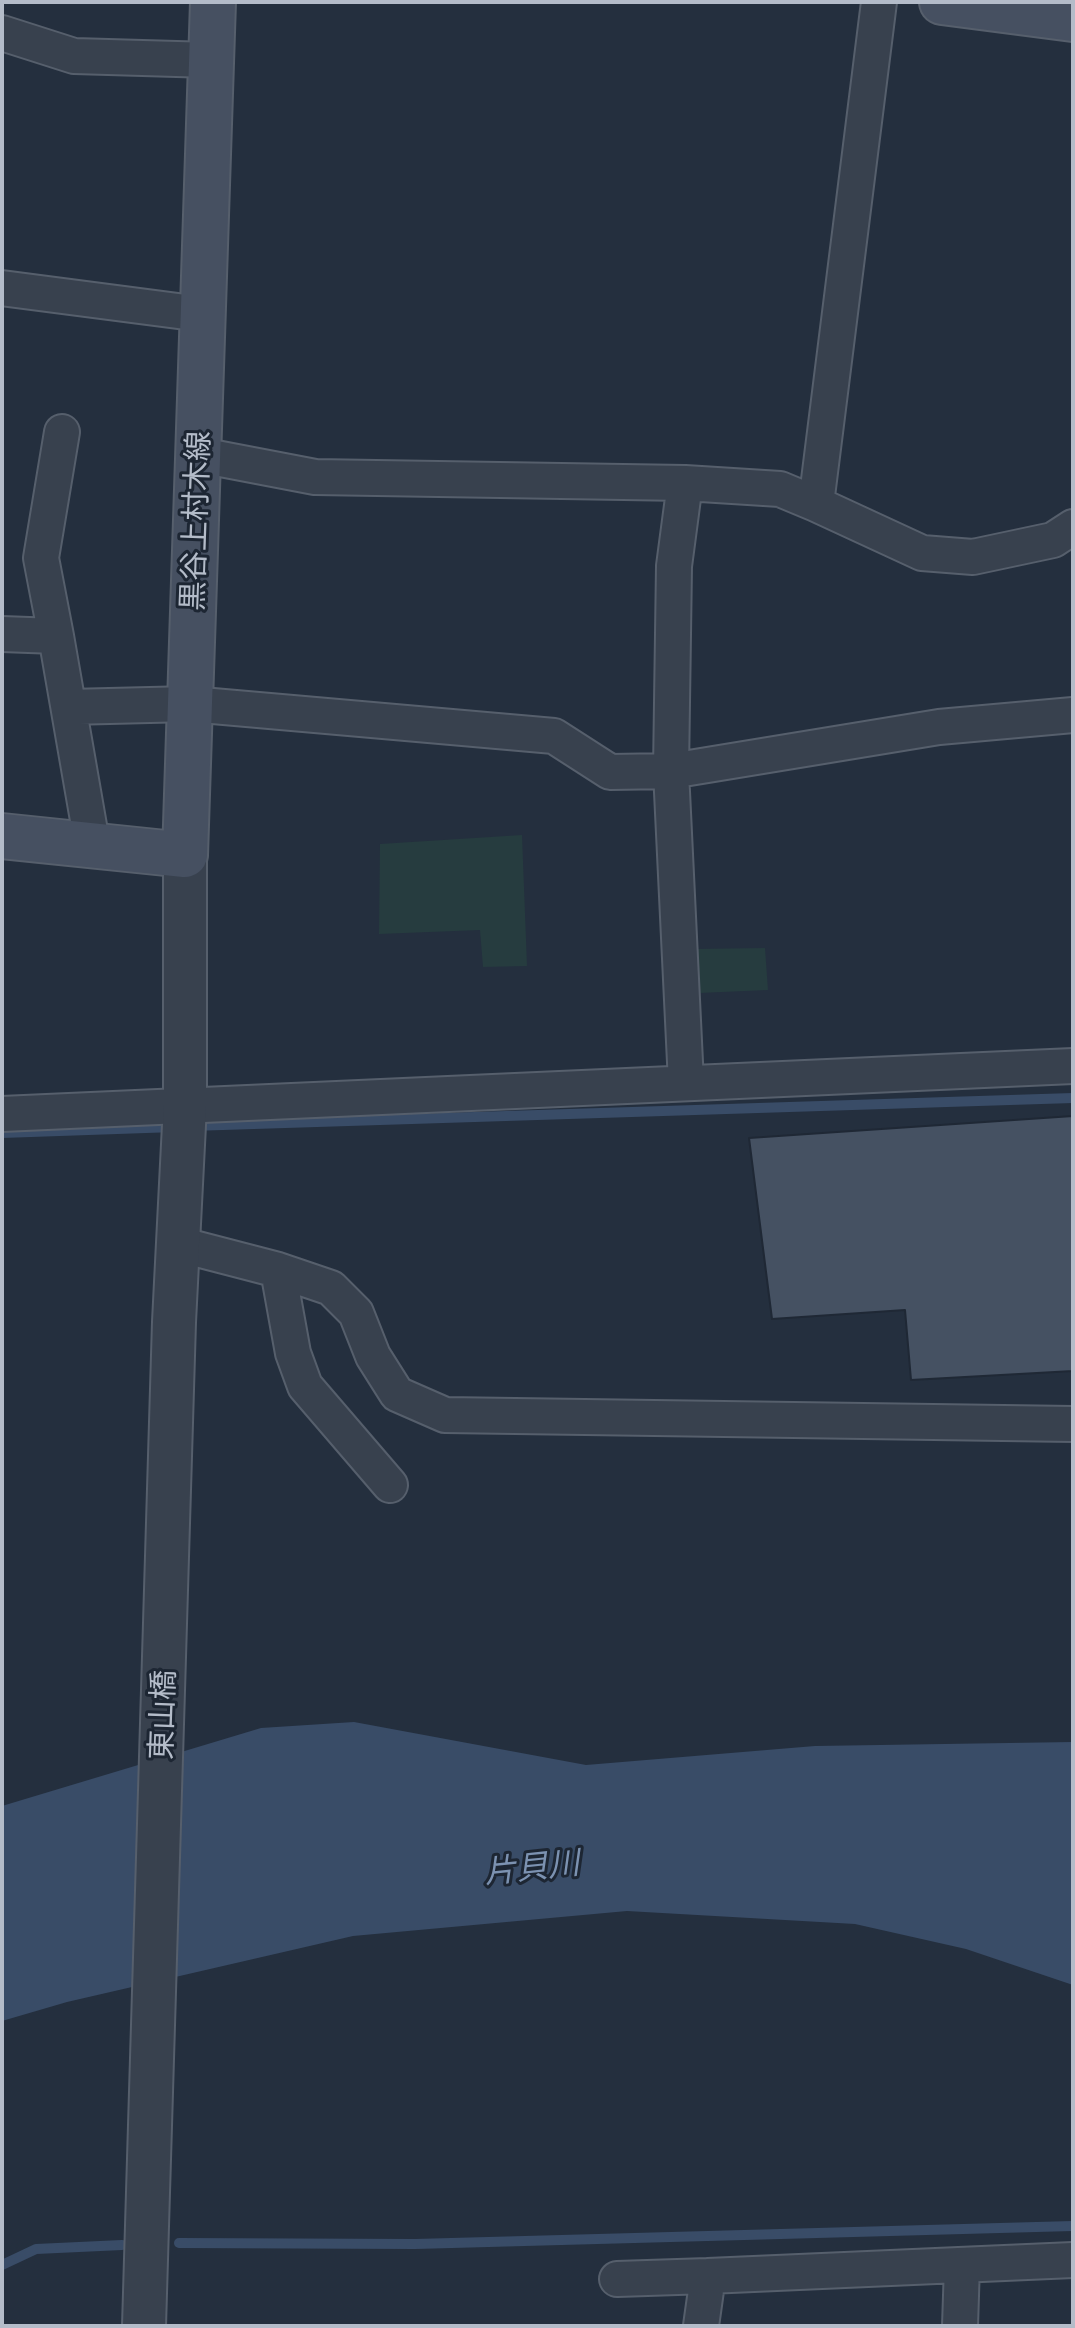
<!DOCTYPE html>
<meta charset="utf-8">
<style>
body{margin:0}
#map{position:relative;width:1075px;height:2328px;overflow:hidden;background:#242f3e;font-family:"PT Sans Narrow",sans-serif}
canvas{display:block}
.frame{position:absolute;inset:0;border:4px solid #b4bcc9;pointer-events:none}
</style>
<div id="map">
<canvas width="1075" height="2328"></canvas>
<div class="frame"></div>
</div>
<script>
const ctx = document.querySelector('canvas').getContext('2d');
ctx.lineJoin = 'round';
function fill(path, color) {
  ctx.fillStyle = color;
  ctx.fill(path, 'evenodd');
}
function shape(rows) {
  const path = new Path2D();
  for (const r of rows) {
    path.moveTo(r[0], r[1]);
    for (let i = 2; i < r.length; i += 2) path.lineTo(r[i], r[i + 1]);
  }
  return path;
}
function trace(path, color, width, dash) {
  ctx.strokeStyle = color;
  ctx.lineWidth = width;
  ctx.lineCap = dash ? 'butt' : 'round';
  ctx.setLineDash(dash || []);
  ctx.stroke(path);
}
function label(font, color, halo, rows, align = 'center') {
  ctx.font = font + ' "PT Sans Narrow","Noto Sans JP",sans-serif';
  ctx.lineWidth = 6;
  ctx.setLineDash([]);
  ctx.textBaseline = 'middle';
  ctx.strokeStyle = halo;
  ctx.fillStyle = color;
  for (const [text, x, y, turn = 0] of rows) {
    ctx.save();
    ctx.translate(x, y);
    ctx.rotate((+turn || 0) * Math.PI / 180);
    ctx.textAlign = isNaN(turn) ? turn : align;
    if (halo) ctx.strokeText(text, 0, 0);
    ctx.fillText(text, 0, 0);
    ctx.restore();
  }
}
fill(shape([
 [522,835,527,966,483,967,480,930,379,934,380,844],
 [765,948,768,990,699,993,693,949]
]), '#263c3f');
fill(shape([
 [354,1722,586,1765,815,1746,1073,1742,1073,1985,966,1949,855,1924,627,1911,353,1936,67,2002,2,2021,2,1806,261,1728]
]), '#394c67');
trace(shape([
 [191,1126,1073,1098],
 [2,1133,175,1127],
 [179,2243,415,2244,1073,2226],
 [2,2265,36,2249,122,2245]
]), '#394c67', 10);
const building = shape([
 [1073,1116,1073,1371,911,1380,905,1310,772,1319,749,1138,1073,1116]
]);
fill(building, '#455162');
trace(building, '#1f2835', 2);
const minor = shape([
 [2,33,74,56,211,60],
 [2,288,201,314],
 [200,455,315,477,685,483,780,489,816,504,879,2],
 [685,483,674,566,671,771,686,1083],
 [816,504,922,553,973,557,1053,540,1073,527],
 [2,634,56,636,92,843],
 [56,636,41,558,62,432],
 [69,707,190,704,554,736,610,772,671,771,939,727,1073,715],
 [2,1114,1073,1066],
 [178,1244,278,1270,293,1353,305,1386,390,1485],
 [278,1270,331,1288,356,1313,373,1356,397,1394,445,1415,1073,1424],
 [708,2276,1073,2260],
 [617,2279,708,2276,701,2326],
 [960,2326,962,2265]
]);
const tertiary = shape([
 [144,2326,174,1322,185,1105,185,855]
]);
const secondary = shape([
 [942,2,1073,19],
 [2,836,185,855,213,2]
]);
trace(minor, '#565f6c', 38);
trace(tertiary, '#565f6c', 46);
trace(secondary, '#565f6c', 48);
trace(minor, '#38414e', 34);
trace(tertiary, '#38414e', 42);
trace(secondary, '#465061', 44);
label('30px', '#b4bcc9', '#1d2633', [
 ["黒谷上村木線",197,521,-88],
 ["東山橋",164,1715,-88]
]);
label('italic 32px', '#7c92b1', '#1d2633', [
 ["片貝川",532,1869,-6]
]);
</script>
